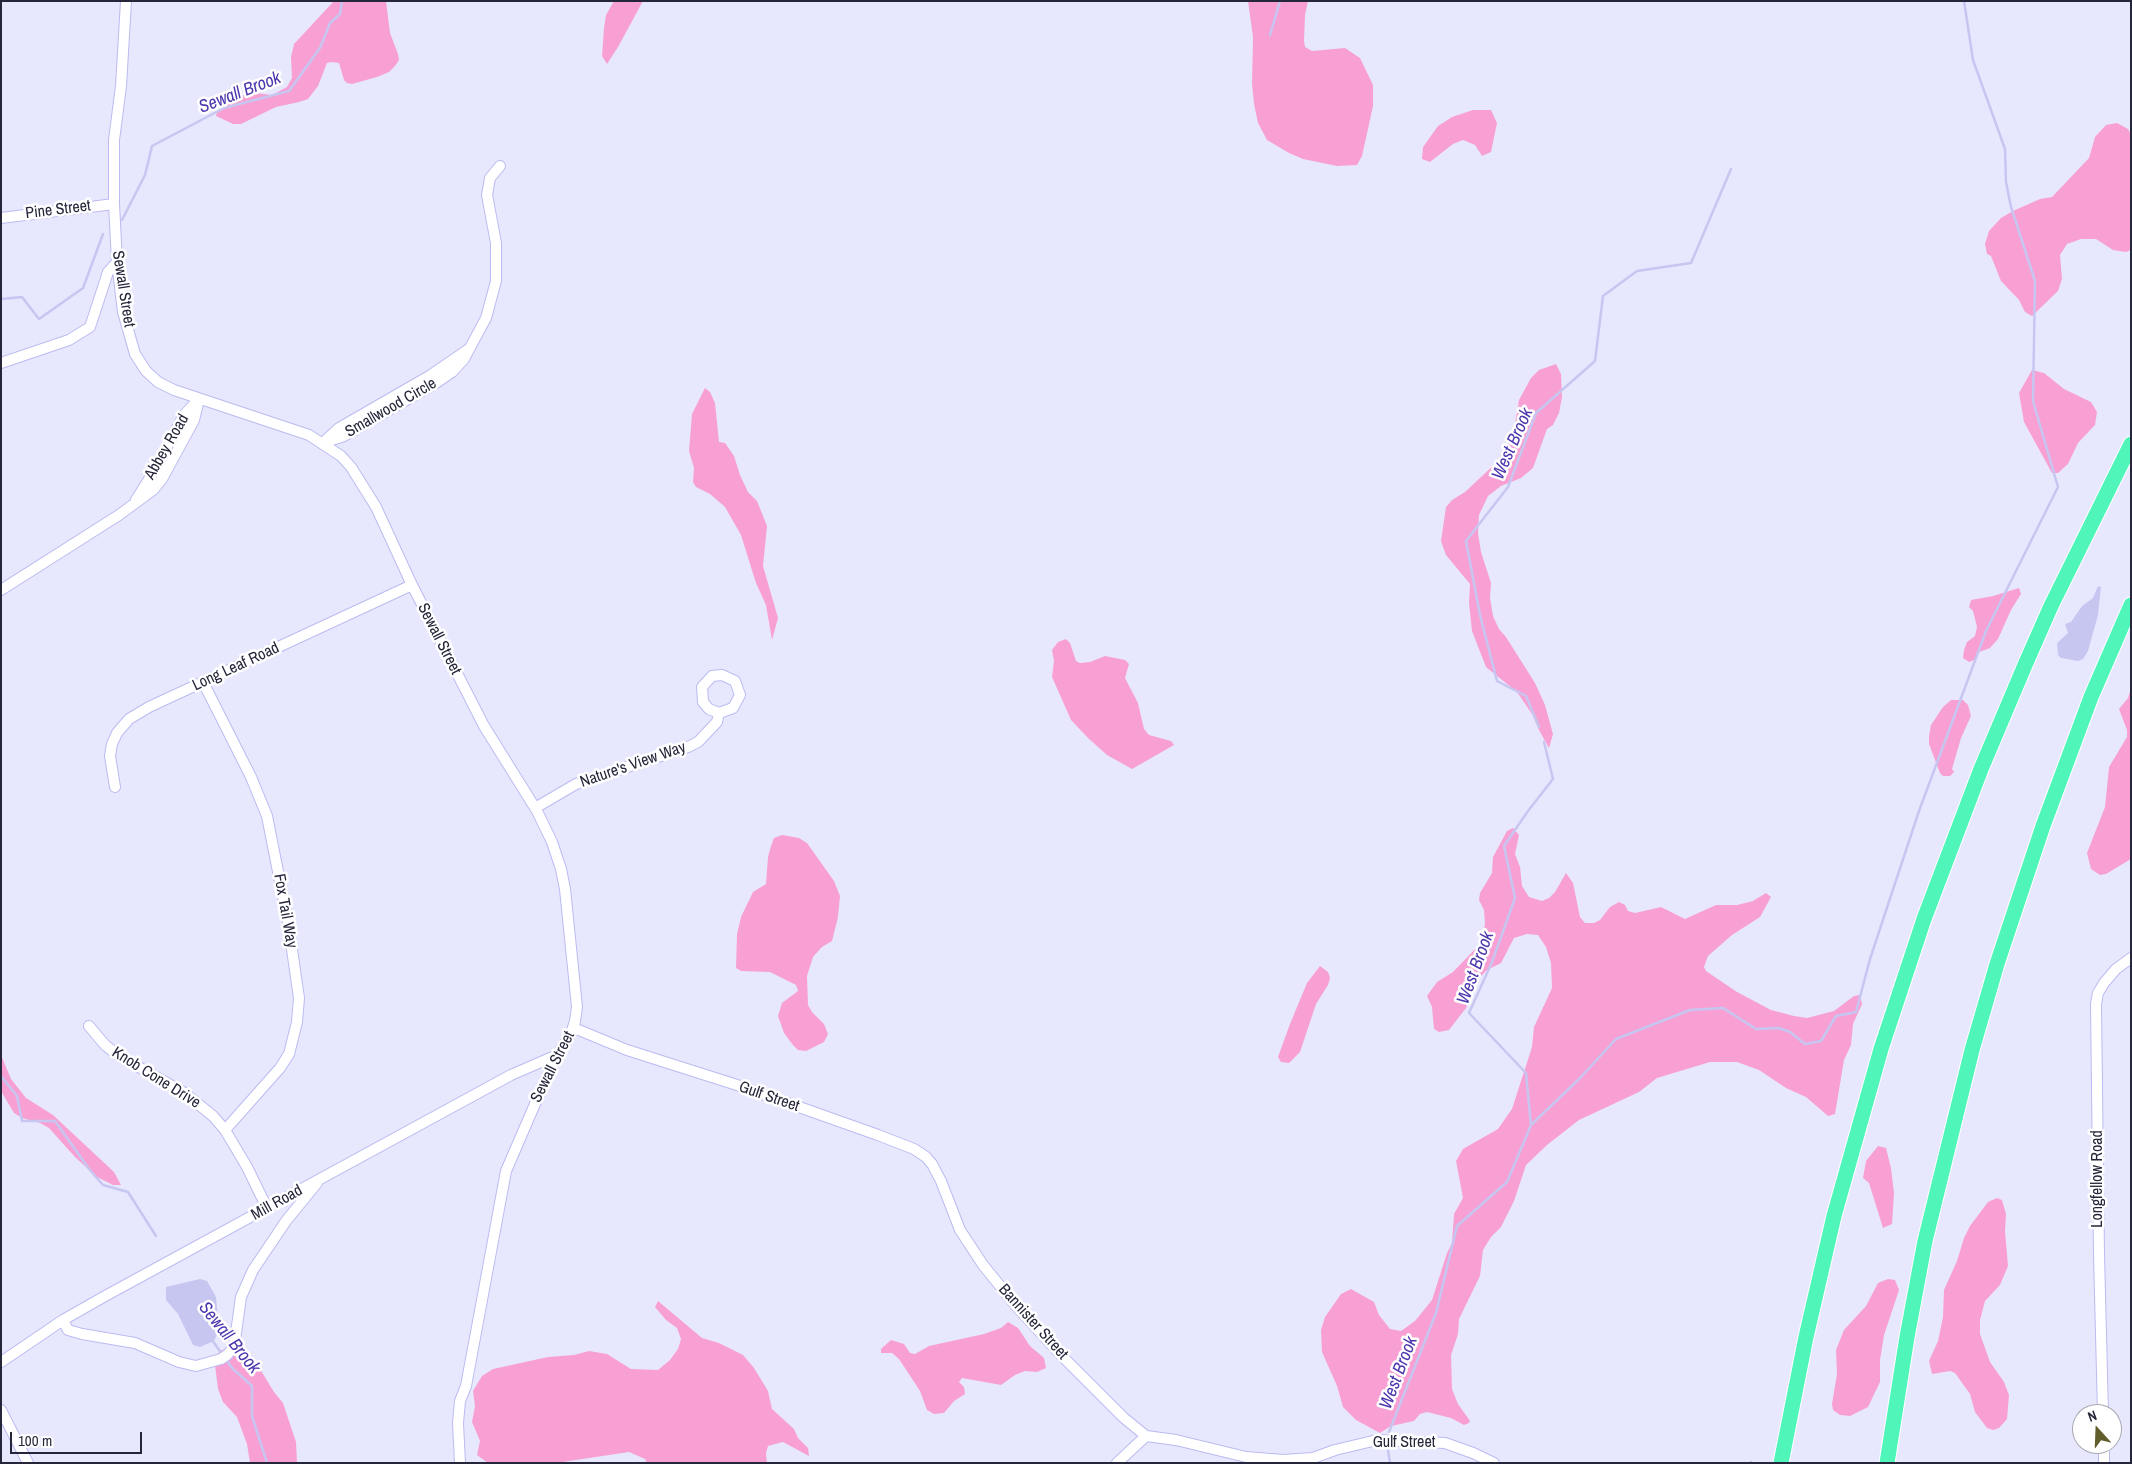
<!DOCTYPE html>
<style>
body{margin:0}
#map{position:relative;width:2132px;height:1464px;overflow:hidden;background:#e7e8fe;font-family:"Archivo Narrow",sans-serif}
canvas{display:block}
.frame{position:absolute;inset:0;border:2px solid #26263b;pointer-events:none}
.north{position:absolute;left:2072px;top:1404px;width:50px;height:50px;box-sizing:border-box;background:#fff;border:1px solid #a8a8b1;border-radius:50%;rotate:340deg;font-size:14px;font-weight:700;line-height:20px;text-align:center;color:#26263b}
.north::after{content:'';display:block;margin:auto;width:18px;height:22px;background:#625e2b;clip-path:polygon(50% 0,100% 100%,50% 72%,0 100%)}
.scale{position:absolute;left:10px;top:1432px;width:132px;height:22px;box-sizing:border-box;border:2px solid #26263b;border-top:0;padding-left:6px;font-size:15px;line-height:18px;white-space:nowrap;color:#26263b;-webkit-text-stroke:4px #fff;paint-order:stroke}
</style>
<div id="map">
<canvas width="2132" height="1464"></canvas>
<div class="frame"></div>
<div class="north">N</div>
<div class="scale">100 m</div>
</div>
<script>
const ctx = document.querySelector('canvas').getContext('2d');
ctx.lineJoin = 'round';
function fill(path, color) {
  ctx.fillStyle = color;
  ctx.fill(path, 'evenodd');
}
function shape(rows) {
  const path = new Path2D();
  for (const r of rows) {
    path.moveTo(r[0], r[1]);
    for (let i = 2; i < r.length; i += 2) path.lineTo(r[i], r[i + 1]);
  }
  return path;
}
function trace(path, color, width, dash) {
  ctx.strokeStyle = color;
  ctx.lineWidth = width;
  ctx.lineCap = dash ? 'butt' : 'round';
  ctx.setLineDash(dash || []);
  ctx.stroke(path);
}
function label(font, color, halo, rows, align = 'center') {
  ctx.font = font + ' "Archivo Narrow",sans-serif';
  ctx.lineWidth = 5;
  ctx.setLineDash([]);
  ctx.textBaseline = 'middle';
  ctx.strokeStyle = halo;
  ctx.fillStyle = color;
  for (const [text, x, y, turn = 0] of rows) {
    ctx.save();
    ctx.translate(x, y);
    ctx.rotate((+turn || 0) * Math.PI / 180);
    ctx.textAlign = isNaN(turn) ? turn : align;
    if (halo) ctx.strokeText(text, 0, 0);
    ctx.fillText(text, 0, 0);
    ctx.restore();
  }
}
fill(shape([
 [334,1,386,1,390,33,398,54,399,60,395,66,389,72,377,77,352,84,347,83,344,80,339,63,331,62,327,63,318,86,308,99,299,102,276,107,241,124,233,124,216,116,217,112,231,101,244,95,255,93,272,95,287,87,292,78,291,57,294,44],
 [614,1,643,1,618,47,607,64,602,56,604,28,606,15],
 [1248,1,1308,1,1305,15,1304,41,1305,47,1312,51,1345,48,1360,58,1373,85,1373,106,1362,156,1357,165,1337,166,1303,159,1289,153,1267,140,1258,123,1254,104,1252,84,1253,37],
 [1473,110,1491,110,1497,123,1491,152,1482,156,1475,145,1463,140,1453,144,1430,162,1422,159,1423,147,1438,126,1452,117],
 [2117,123,2128,129,2131,134,2131,250,2126,252,2113,250,2096,239,2081,239,2067,244,2060,255,2062,279,2058,291,2032,316,2025,312,2019,300,2001,281,1991,256,1987,254,1985,244,1989,231,2001,218,2013,211,2040,199,2052,197,2089,158,2095,137,2106,125],
 [1556,364,1561,374,1562,397,1559,413,1553,425,1547,429,1533,468,1521,478,1501,486,1488,496,1479,515,1478,533,1481,552,1491,583,1490,598,1493,616,1499,629,1506,637,1535,683,1545,705,1553,734,1549,748,1539,730,1532,714,1517,692,1486,667,1472,631,1469,603,1470,584,1446,555,1441,541,1446,507,1452,500,1465,492,1496,463,1513,436,1519,400,1531,378,1539,370],
 [2032,370,2044,373,2064,389,2091,402,2097,412,2095,425,2078,443,2068,464,2058,473,2052,473,2024,422,2019,393],
 [705,388,710,392,715,403,719,442,725,443,734,456,740,475,748,492,757,501,767,526,763,566,778,618,772,640,766,605,756,583,741,535,725,507,710,494,696,487,693,482,694,468,689,451,692,414],
 [2019,588,2021,594,2011,610,1998,639,1990,648,1979,652,1974,660,1969,662,1963,658,1964,650,1967,642,1975,636,1977,627,1973,611,1969,607,1971,600,1993,596],
 [1066,639,1070,643,1076,661,1080,663,1090,662,1105,656,1125,660,1129,664,1125,678,1138,703,1144,729,1149,735,1171,741,1174,745,1132,769,1107,755,1088,738,1071,720,1052,677,1054,661,1052,650,1058,642],
 [2131,688,2131,859,2106,874,2100,875,2091,869,2087,853,2105,807,2109,767,2127,737,2127,730,2119,709,2128,698],
 [1951,700,1963,700,1968,705,1971,716,1961,738,1952,769,1954,772,1950,776,1943,776,1940,773,1929,744,1929,736,1931,725,1943,707],
 [1513,828,1519,835,1515,854,1520,867,1522,886,1529,897,1542,901,1549,898,1555,892,1566,873,1573,883,1580,917,1585,923,1594,923,1600,920,1610,907,1619,902,1625,905,1628,911,1635,913,1661,907,1685,919,1716,905,1737,905,1753,901,1766,893,1771,897,1760,917,1732,935,1708,956,1704,967,1706,971,1737,992,1771,1010,1794,1016,1807,1018,1834,1011,1854,996,1860,995,1862,1004,1853,1024,1851,1045,1844,1060,1835,1114,1828,1116,1806,1097,1786,1088,1759,1070,1737,1062,1710,1062,1657,1078,1639,1092,1579,1120,1547,1145,1526,1165,1514,1201,1501,1227,1491,1237,1483,1250,1480,1276,1459,1319,1458,1334,1451,1355,1452,1389,1458,1404,1470,1421,1469,1423,1464,1425,1451,1418,1427,1412,1420,1414,1414,1421,1391,1426,1380,1433,1356,1420,1343,1407,1337,1386,1322,1352,1321,1330,1325,1317,1341,1294,1351,1289,1374,1302,1379,1315,1390,1329,1401,1331,1415,1321,1432,1300,1447,1253,1452,1243,1454,1214,1463,1198,1456,1161,1463,1149,1498,1129,1512,1109,1532,1047,1534,1027,1552,988,1551,963,1546,947,1538,935,1527,934,1514,938,1501,963,1487,970,1475,982,1466,1008,1449,1030,1439,1032,1434,1029,1432,1007,1427,996,1437,982,1453,972,1481,943,1485,924,1484,910,1479,900,1480,893,1492,873,1493,857,1507,831],
 [782,835,799,838,807,843,834,881,840,896,838,917,832,941,822,947,813,957,807,976,808,1005,812,1012,824,1024,828,1034,824,1042,806,1051,798,1050,793,1045,784,1033,778,1016,782,1003,798,991,796,985,770,972,741,971,736,968,737,934,741,917,753,892,766,884,768,857,771,846,774,838],
 [1320,966,1328,972,1330,978,1328,985,1316,1004,1300,1052,1289,1063,1281,1062,1278,1057,1290,1024,1307,983],
 [1,1055,11,1079,26,1098,53,1115,114,1172,121,1185,113,1185,97,1177,75,1157,49,1128,40,1123,22,1118,14,1113,1,1091],
 [1878,1146,1886,1148,1891,1168,1894,1193,1892,1224,1883,1228,1869,1183,1863,1178,1866,1161],
 [1997,1198,2002,1200,2006,1214,2005,1231,2008,1266,2000,1285,1985,1301,1980,1320,1980,1334,1990,1362,2004,1382,2009,1395,2007,1419,1999,1428,1993,1430,1987,1428,1975,1412,1970,1394,1955,1373,1950,1371,1932,1374,1929,1361,1938,1341,1943,1317,1944,1290,1957,1261,1964,1238,1970,1226,1988,1202],
 [1888,1279,1895,1280,1899,1290,1884,1335,1880,1360,1880,1382,1868,1407,1850,1416,1840,1415,1833,1410,1832,1404,1837,1374,1836,1350,1844,1330,1866,1306,1878,1283],
 [658,1301,702,1338,719,1343,743,1355,754,1368,768,1391,772,1409,794,1429,798,1438,808,1448,809,1456,783,1442,768,1446,766,1453,767,1463,647,1463,645,1459,629,1452,556,1463,488,1463,477,1455,480,1441,472,1422,475,1406,473,1391,482,1376,493,1369,548,1357,574,1355,589,1351,607,1354,631,1369,658,1370,670,1360,678,1349,681,1339,677,1328,666,1320,655,1307],
 [1008,1322,1018,1328,1030,1346,1044,1358,1046,1368,1037,1372,1025,1371,1015,1375,1001,1385,962,1378,959,1382,964,1387,965,1394,954,1401,944,1413,934,1414,927,1410,920,1391,899,1359,892,1353,881,1353,881,1349,891,1340,904,1344,910,1353,915,1354,929,1346,984,1334,1001,1328],
 [222,1350,242,1351,252,1356,274,1392,283,1403,296,1442,297,1463,250,1463,247,1444,237,1417,223,1402,218,1389,214,1357]
]), '#f8a0d3');
fill(shape([
 [2098,586,2101,587,2098,615,2088,651,2083,659,2078,661,2061,658,2058,655,2057,643,2068,633,2065,624,2071,622,2082,606,2093,598],
 [200,1279,207,1281,216,1297,219,1330,214,1341,200,1347,193,1345,178,1314,166,1300,166,1287]
]), '#c6c6f1');
trace(shape([
 [1270,35,1280,1],
 [122,220,145,175,152,146,224,108,289,91,320,48,330,23,340,14,342,1],
 [1,299,22,297,39,319,83,288,103,234],
 [1539,727,1526,696,1497,681,1480,615,1466,541,1508,487,1536,413,1595,361,1603,296,1637,271,1691,263,1731,169],
 [1,1076,17,1096,22,1121,55,1121,89,1169,103,1185,128,1192,156,1236],
 [1531,1125,1579,1079,1616,1039,1690,1010,1723,1008,1756,1029,1779,1028,1790,1032,1805,1044,1821,1041,1836,1016,1856,1012,1870,959,1919,811,1986,631,2058,487,2033,401,2035,281,2011,207,2006,182,2005,149,1973,60,1964,1],
 [212,1340,222,1354],
 [226,1359,232,1368,252,1386,252,1416,267,1463],
 [1389,1432,1436,1313,1457,1226,1507,1182,1531,1125,1526,1073,1469,1013,1492,962,1515,898,1504,846,1528,811,1553,779,1544,742],
 [1388,1450,1390,1463],
 [1751,1463,1751,1462]
]), '#c6c6f1', 2.5);
const minor = shape([
 [126,1,121,86,114,140,114,204,117,262,123,312,135,354,146,371,158,382,174,390,309,435,341,456,351,467,376,507,412,585,484,726,537,811,552,842,561,869,565,889,577,1007,575,1021,571,1034,557,1055,538,1097,506,1171,466,1386,460,1401,458,1423,460,1463],
 [1,218,114,204],
 [1,363,69,340,90,327,108,272,117,262],
 [326,440,339,428,431,375,469,349],
 [323,443,344,436,436,383,452,372,464,359,486,318,496,281,496,243,487,195,490,178,500,166],
 [136,500,153,473,184,415,198,400],
 [1,590,119,515,153,490,162,479,194,420,199,399],
 [203,682,251,777,267,816,288,922,299,998,297,1022,289,1054,280,1068,225,1130],
 [115,787,110,756,112,744,117,733,129,719,149,707,412,585],
 [535,808,576,784,688,747,698,742,717,722,719,713,709,709,703,702,702,687,712,676,722,675,735,681,740,695,733,708,719,713],
 [89,1026,105,1045,119,1056,183,1092,213,1116,225,1130,247,1167,267,1208],
 [574,1028,627,1050,737,1085,878,1135,914,1149,926,1157,932,1164,941,1181,960,1230,983,1265,1017,1307,1062,1356,1124,1418,1146,1436],
 [63,1320,68,1330,82,1334,135,1343,179,1362,196,1366,221,1359,227,1355,234,1347,241,1297,253,1270,286,1221,317,1183],
 [1,1362,63,1320,107,1295,511,1075,557,1055],
 [1,1410,28,1463],
 [2103,1414,2099,1254,2096,1004,2098,993,2104,983,2116,969,2131,958],
 [2104,1444,2104,1463],
 [1117,1463,1146,1436,1176,1440,1246,1457,1283,1460,1313,1458,1335,1450,1377,1440,1445,1443,1473,1453,1494,1463]
]);
const highway = shape([
 [1781,1463,1806,1337,1834,1216,1881,1049,1924,919,1981,769,2025,665,2051,606,2131,444],
 [1887,1463,1907,1337,1925,1241,1972,1050,1997,964,2043,826,2091,697,2131,605]
]);
trace(minor, '#bbbbf1', 12);
trace(highway, '#fff', 17);
trace(minor, '#fff', 10);
trace(highway, '#4ff5b9', 15);
label('16px', '#26263b', '#fff', [
 ["Pine Street",58,210,-7],
 ["Sewall Street",123,289,81],
 ["Smallwood Circle",391,408,-30],
 ["Abbey Road",167,447,-60],
 ["Sewall Street",439,639,63],
 ["Long Leaf Road",236,667,-25],
 ["Nature's View Way",633,765,-19],
 ["Fox Tail Way",285,911,80],
 ["Sewall Street",553,1067,-63],
 ["Knob Cone Drive",156,1078,32],
 ["Gulf Street",769,1097,19],
 ["Longfellow Road",2098,1179,-90],
 ["Mill Road",277,1203,-29],
 ["Bannister Street",1033,1322,48],
 ["Gulf Street",1404,1443]
]);
label('italic 18px', '#4d37ad', '#fff', [
 ["Sewall Brook",240,93,-21],
 ["West Brook",1513,444,-66],
 ["West Brook",1476,968,-70],
 ["Sewall Brook",229,1338,51],
 ["West Brook",1399,1373,-69]
]);
</script>
